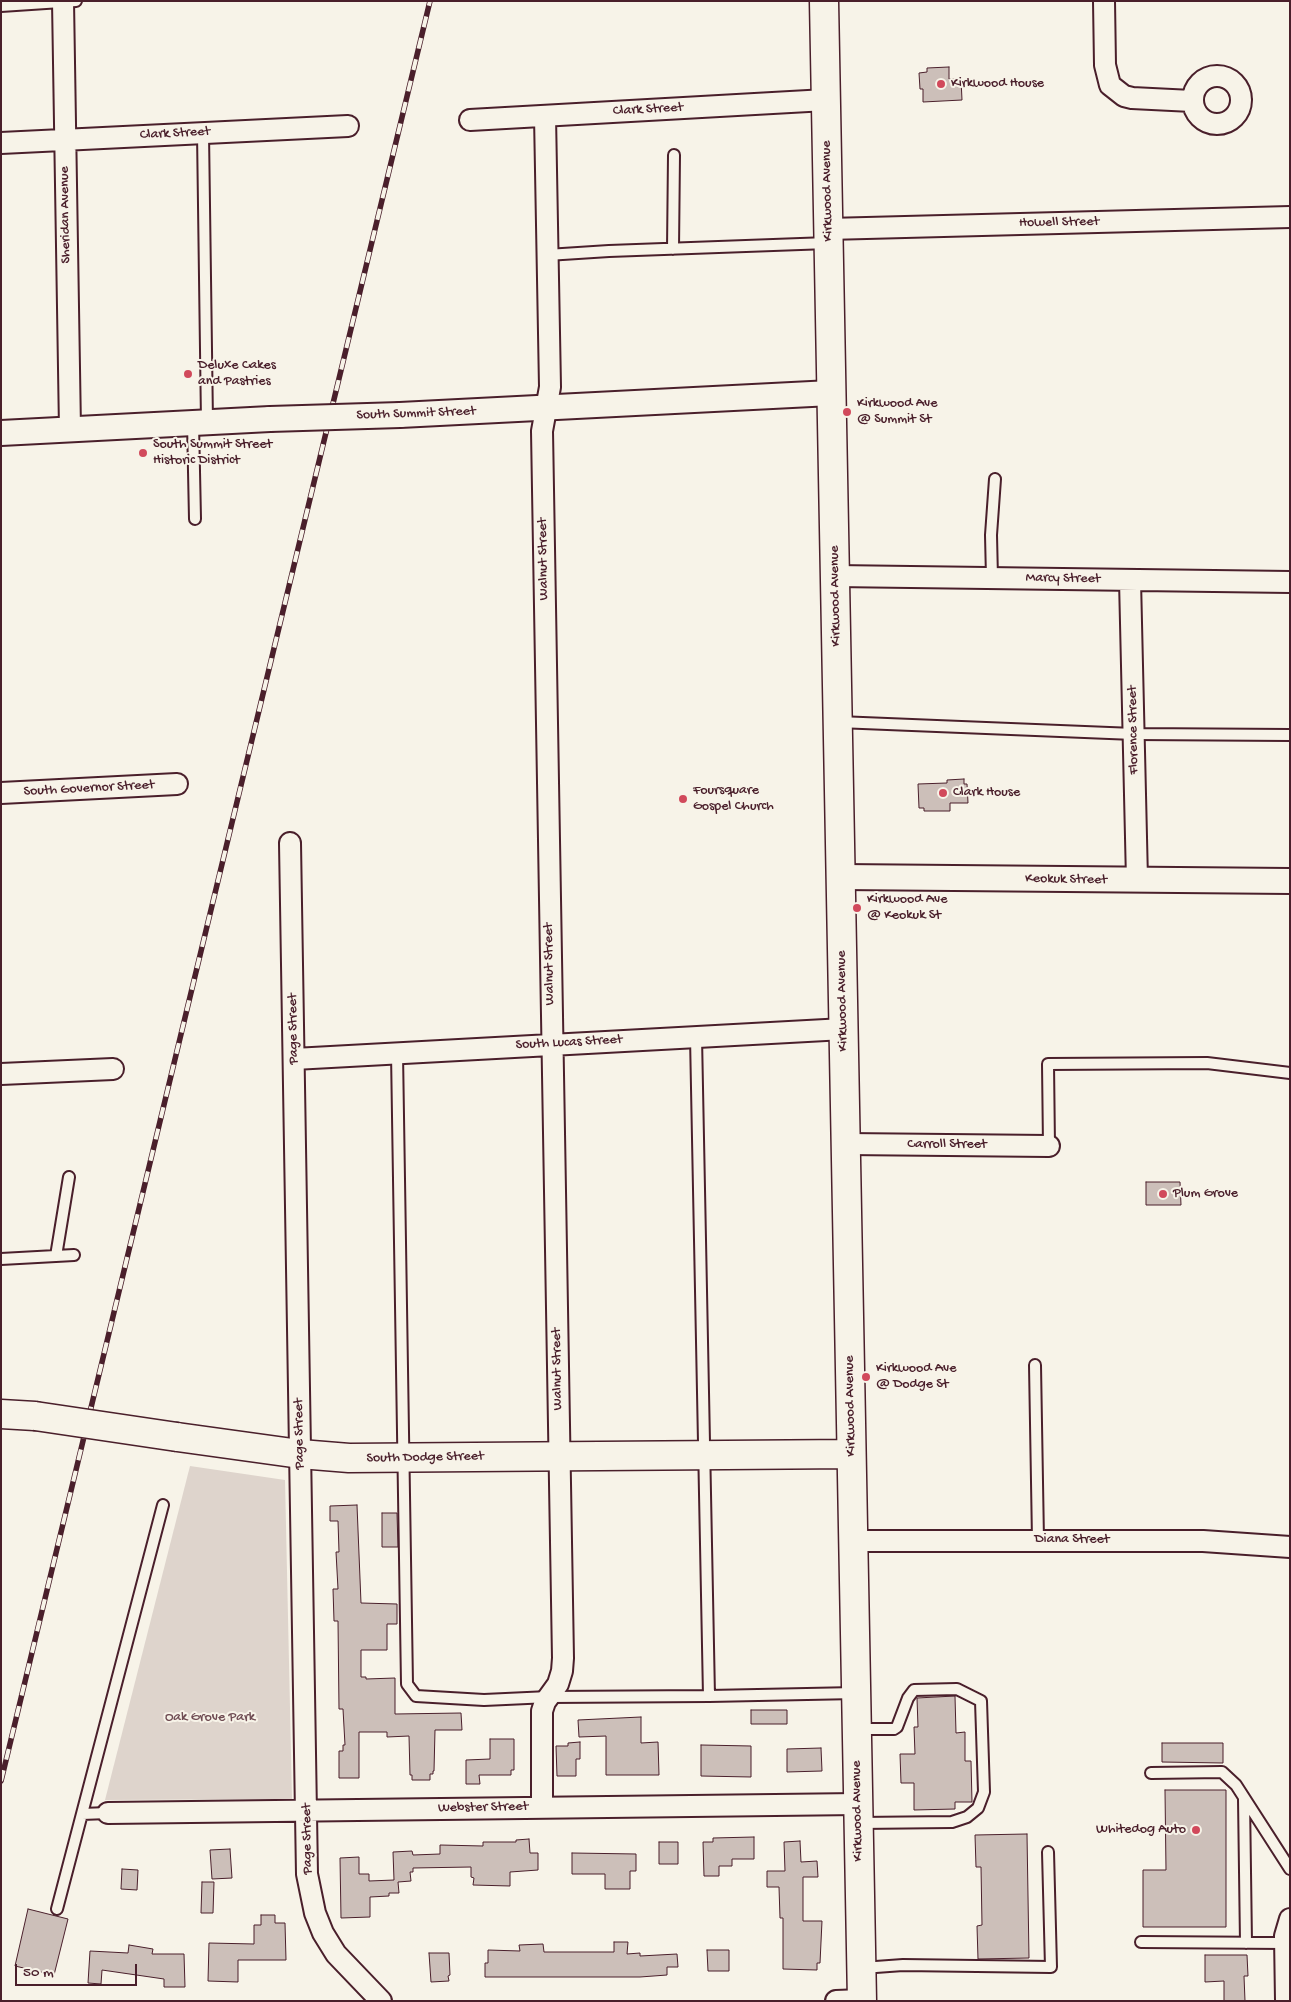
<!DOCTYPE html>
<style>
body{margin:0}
#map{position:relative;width:1291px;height:2002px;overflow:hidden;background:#f7f3e8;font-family:"Gochi Hand",sans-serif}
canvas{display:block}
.frame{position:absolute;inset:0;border:2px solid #4a1f2b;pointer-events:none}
.scale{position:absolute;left:15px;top:1964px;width:122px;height:22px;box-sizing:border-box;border:2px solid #4a1f2b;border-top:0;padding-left:6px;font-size:15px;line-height:18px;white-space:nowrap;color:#4a1f2b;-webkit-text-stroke:4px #f7f3e8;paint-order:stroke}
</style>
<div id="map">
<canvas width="1291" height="2002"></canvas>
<div class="frame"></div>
<div class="scale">50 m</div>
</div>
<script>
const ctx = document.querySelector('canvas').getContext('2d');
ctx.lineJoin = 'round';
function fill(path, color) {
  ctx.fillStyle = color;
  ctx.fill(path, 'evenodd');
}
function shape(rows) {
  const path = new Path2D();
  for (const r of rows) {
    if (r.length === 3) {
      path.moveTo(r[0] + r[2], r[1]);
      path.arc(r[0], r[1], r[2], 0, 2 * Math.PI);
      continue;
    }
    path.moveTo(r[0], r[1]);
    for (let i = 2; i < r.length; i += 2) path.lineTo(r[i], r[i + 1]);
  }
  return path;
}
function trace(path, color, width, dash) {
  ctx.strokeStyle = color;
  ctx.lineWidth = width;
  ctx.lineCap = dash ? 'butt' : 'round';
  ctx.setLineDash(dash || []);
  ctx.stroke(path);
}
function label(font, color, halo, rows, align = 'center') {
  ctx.font = font + ' "Gochi Hand",sans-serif';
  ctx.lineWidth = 4;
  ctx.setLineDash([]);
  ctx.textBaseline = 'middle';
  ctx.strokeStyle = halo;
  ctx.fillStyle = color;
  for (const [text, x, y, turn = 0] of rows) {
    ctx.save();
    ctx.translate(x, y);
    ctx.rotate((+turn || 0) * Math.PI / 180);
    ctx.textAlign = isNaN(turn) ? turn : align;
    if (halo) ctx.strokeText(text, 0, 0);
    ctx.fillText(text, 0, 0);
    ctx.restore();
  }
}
fill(shape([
 [190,1466,285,1480,292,1799,105,1800]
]), '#ded4cc');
const building = shape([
 [949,67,949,79,961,79,962,100,923,102,923,89,920,89,919,73,927,72,927,68,949,67],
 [964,779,964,784,967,784,968,803,950,803,950,811,924,811,924,808,919,808,918,784,947,783,947,780,964,779],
 [1146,1182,1180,1182,1181,1205,1146,1205,1146,1182],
 [357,1505,361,1603,397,1604,397,1624,387,1624,387,1650,361,1650,361,1677,366,1677,366,1679,395,1678,395,1714,461,1713,462,1730,435,1730,434,1771,433,1771,433,1774,430,1774,430,1780,412,1780,412,1775,410,1775,409,1736,387,1737,387,1732,359,1732,359,1778,339,1778,339,1751,343,1751,343,1745,345,1745,343,1709,339,1709,338,1621,334,1621,333,1589,338,1589,336,1552,339,1552,338,1521,330,1521,330,1506,357,1505],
 [382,1513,397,1513,398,1547,382,1547,382,1513],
 [955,1696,956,1733,965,1732,965,1761,971,1761,972,1802,955,1802,955,1809,914,1810,914,1783,901,1783,900,1754,915,1754,914,1727,918,1727,917,1698,955,1696],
 [751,1710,787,1710,787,1724,751,1724,751,1710],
 [641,1717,641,1743,658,1742,659,1775,606,1775,606,1736,579,1737,578,1720,641,1717],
 [490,1739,514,1739,514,1770,511,1770,511,1775,479,1775,480,1784,466,1784,466,1760,490,1759,490,1739],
 [580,1742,580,1759,576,1759,576,1776,557,1776,556,1746,568,1746,568,1743,580,1742],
 [1162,1743,1223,1743,1223,1763,1162,1762,1162,1743],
 [701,1745,751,1746,751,1777,701,1776,701,1745],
 [821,1748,822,1771,787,1772,787,1749,821,1748],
 [1165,1790,1226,1790,1226,1927,1143,1927,1143,1870,1166,1870,1165,1790],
 [1027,1834,1029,1958,978,1959,977,1926,982,1925,981,1867,976,1867,975,1835,1027,1834],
 [754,1837,754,1859,732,1859,732,1866,719,1866,719,1876,704,1876,703,1842,713,1842,713,1838,754,1837],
 [529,1839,530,1853,538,1853,538,1870,510,1872,510,1886,473,1885,474,1878,471,1877,471,1867,413,1868,413,1872,410,1872,411,1881,398,1882,399,1893,389,1893,389,1896,370,1897,370,1917,341,1918,340,1858,359,1857,359,1874,369,1874,369,1881,394,1880,393,1852,412,1851,413,1855,440,1854,440,1845,483,1846,483,1842,516,1842,516,1840,529,1839],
 [800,1841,801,1862,817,1861,818,1877,803,1877,803,1921,822,1921,820,1963,817,1963,817,1970,783,1969,783,1918,780,1918,779,1887,767,1887,767,1871,785,1871,784,1842,800,1841],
 [659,1842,678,1842,678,1864,659,1864,659,1842],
 [230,1849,232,1878,212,1879,210,1850,230,1849],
 [572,1853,636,1854,636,1871,630,1871,630,1889,605,1889,605,1874,572,1874,572,1853],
 [122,1869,138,1870,137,1890,121,1889,122,1869],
 [202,1882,214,1882,213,1913,201,1913,202,1882],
 [28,1909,68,1919,54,1975,15,1966,28,1909],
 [261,1915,275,1915,275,1923,285,1923,286,1960,238,1960,238,1982,208,1981,209,1943,254,1944,254,1925,261,1925,261,1915],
 [614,1942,628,1942,627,1954,640,1953,640,1956,677,1954,678,1967,667,1967,667,1975,640,1977,485,1977,485,1963,488,1963,488,1950,520,1951,519,1945,543,1944,544,1952,614,1952,614,1942],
 [129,1945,153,1949,152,1954,184,1954,185,1987,164,1987,164,1979,102,1970,101,1984,88,1983,90,1951,128,1953,129,1945],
 [707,1950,729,1950,729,1971,708,1971,707,1950],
 [429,1953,449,1953,450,1975,448,1976,449,1981,431,1982,429,1953],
 [1205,1955,1247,1955,1248,1976,1244,1976,1245,2001,1224,2001,1224,1981,1205,1982,1205,1955]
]);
fill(building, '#ccbfb9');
trace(building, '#4a1f2b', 1);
const service = shape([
 [1,6,76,1],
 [203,133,207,422],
 [673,249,674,155],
 [547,255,609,251,828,243],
 [193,423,195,519],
 [992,578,991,535,995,479],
 [838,722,1134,734,1290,735],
 [397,1053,407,1684,416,1696,484,1700,549,1697,709,1696,696,1037],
 [1049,1146,1048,1064,1207,1063,1290,1073],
 [56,1256,69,1177],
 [1,1259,74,1255],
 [1035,1365,1038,1540],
 [709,1696,856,1693],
 [857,1729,894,1729,897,1727,908,1698,914,1690,957,1689,981,1701,984,1792,978,1808,967,1817,952,1822,859,1823],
 [1151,1773,1222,1772,1236,1785,1290,1869],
 [1244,1799,1246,1943],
 [82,1814,108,1813],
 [57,1909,163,1505],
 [1141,1942,1285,1943],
 [862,1968,903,1965,1051,1967,1048,1852]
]);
const minor = shape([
 [63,1,70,429],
 [1104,1,1105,65,1110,85,1124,96,1132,98,1192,101],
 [1217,100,24],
 [470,120,826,100],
 [1,143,348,126],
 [828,229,1290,217],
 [835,576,1290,582],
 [1130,580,1137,880],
 [1,793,177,784],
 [290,843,307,1874,315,1913,323,1933,336,1954,381,2001],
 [294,1059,844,1029],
 [1,1074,113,1069],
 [846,1144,1049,1146],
 [853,1541,1203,1541,1290,1547],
 [542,1808,542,1711,545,1702,558,1684,562,1671,563,1658,542,431,550,387,545,116],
 [108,1813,858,1804],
 [836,2001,862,2000],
 [1286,2001,1285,1936,1290,1919]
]);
const tertiary = shape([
 [400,415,831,393],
 [1,433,270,419],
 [842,877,1290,881]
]);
const secondary = shape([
 [824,1,862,2001],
 [1,1414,35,1416],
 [177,1437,300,1454,349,1458,851,1454]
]);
trace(service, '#4a1f2b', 14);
trace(minor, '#4a1f2b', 24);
trace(tertiary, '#4a1f2b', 28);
trace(secondary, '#4a1f2b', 31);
trace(service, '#f7f3e8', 10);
trace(minor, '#f7f3e8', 20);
trace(tertiary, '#f7f3e8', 24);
trace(secondary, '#f7f3e8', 28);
const rail = shape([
 [1,1781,430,1]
]);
trace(rail, '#4a1f2b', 5.5);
trace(rail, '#f7f3e8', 4, [11]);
const tertiaryBridge = shape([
 [270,419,400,415]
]);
const secondaryBridge = shape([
 [35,1416,177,1437]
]);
trace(tertiaryBridge, '#4a1f2b', 28, []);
trace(secondaryBridge, '#4a1f2b', 31, []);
trace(tertiaryBridge, '#f7f3e8', 24);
trace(secondaryBridge, '#f7f3e8', 28);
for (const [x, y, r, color] of [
 [941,84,5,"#d1495b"],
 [188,374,5,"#d1495b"],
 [847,412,5,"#d1495b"],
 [143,453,5,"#d1495b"],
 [943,793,5,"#d1495b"],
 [683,799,5,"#d1495b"],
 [857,908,5,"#d1495b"],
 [1163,1194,5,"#d1495b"],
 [866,1377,5,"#d1495b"],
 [1196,1830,5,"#d1495b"]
]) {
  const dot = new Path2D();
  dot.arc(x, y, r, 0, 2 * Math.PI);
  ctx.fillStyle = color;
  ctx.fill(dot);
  trace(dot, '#f7f3e8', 2);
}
label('14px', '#4a1f2b', '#f7f3e8', [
 ["Kirkwood House",951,84],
 ["Deluxe Cakes",198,366],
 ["and Pastries",198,382],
 ["Kirkwood Ave",857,404],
 ["@ Summit St",857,420],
 ["South Summit Street",153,445],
 ["Historic District",153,461],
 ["Foursquare",693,791],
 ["Gospel Church",693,807],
 ["Clark House",953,793],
 ["Kirkwood Ave",867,900],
 ["@ Keokuk St",867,916],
 ["Plum Grove",1173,1194],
 ["Kirkwood Ave",876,1369],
 ["@ Dodge St",876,1385],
 ["Whitedog Auto",1186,1830,"right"]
], 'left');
label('14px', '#4a1f2b', '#f7f3e8', [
 ["Clark Street",648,110,-3],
 ["Clark Street",175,134,-3],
 ["Kirkwood Avenue",828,191,-91],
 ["Sheridan Avenue",66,215,-91],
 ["Howell Street",1059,223,-1],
 ["South Summit Street",416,414,-2],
 ["Walnut Street",544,559,-91],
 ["Marcy Street",1063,579,1],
 ["Kirkwood Avenue",836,596,-91],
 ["Florence Street",1134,730,-91],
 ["South Governor Street",89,789,-3],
 ["Keokuk Street",1066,880,1],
 ["Walnut Street",550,964,-91],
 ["Kirkwood Avenue",843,1001,-91],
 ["Page Street",294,1029,-91],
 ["South Lucas Street",569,1043,-3],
 ["Carroll Street",947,1145],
 ["Walnut Street",558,1369,-91],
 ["Kirkwood Avenue",851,1406,-91],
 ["Page Street",300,1434,-91],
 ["South Dodge Street",425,1458,-1],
 ["Diana Street",1072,1540],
 ["Webster Street",483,1808,-1],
 ["Kirkwood Avenue",858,1811,-91],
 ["Page Street",308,1839,-91]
]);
label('14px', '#6f4c53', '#f7f3e8', [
 ["Oak Grove Park",210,1718]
]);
</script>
